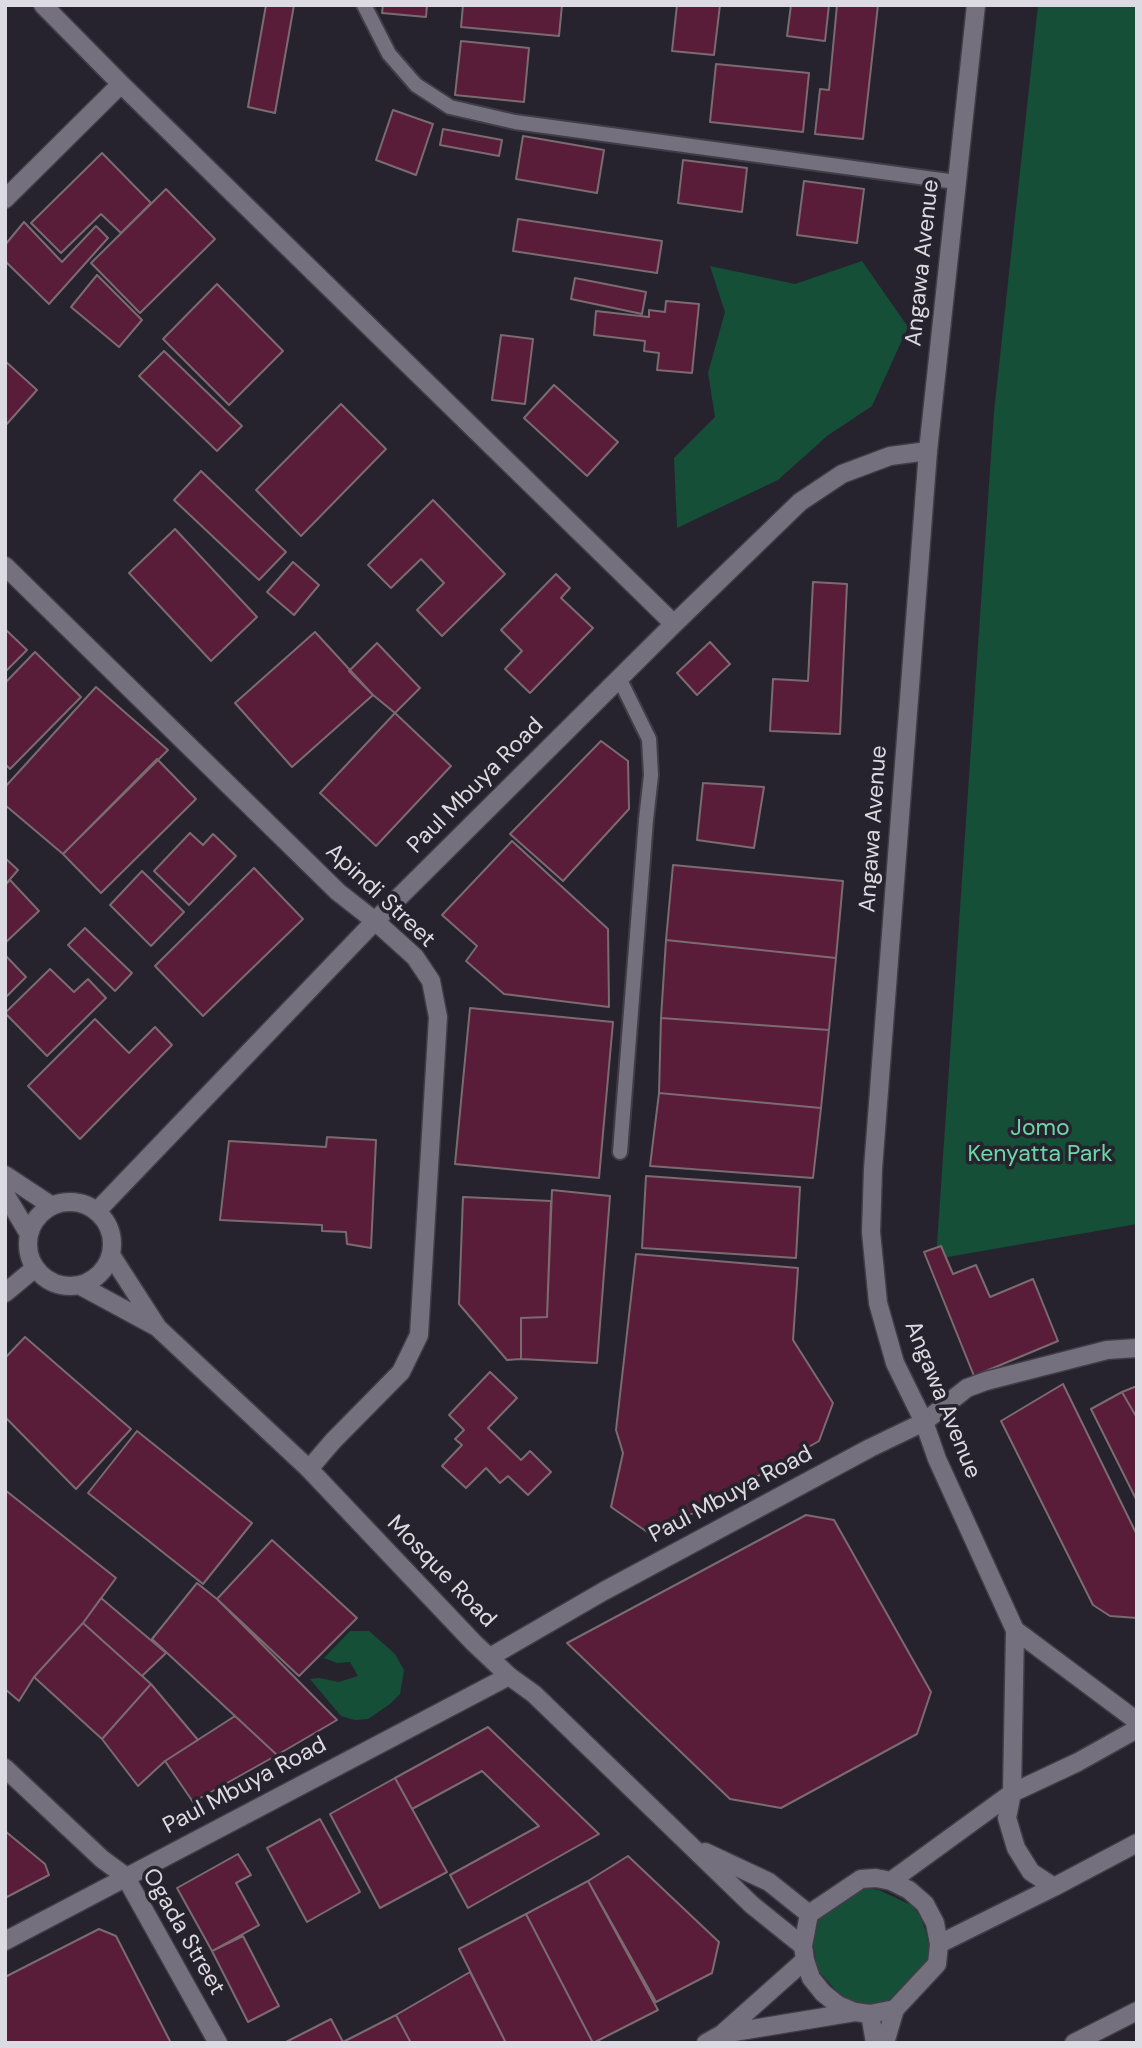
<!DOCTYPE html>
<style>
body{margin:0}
#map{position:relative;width:1142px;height:2048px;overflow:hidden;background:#26232e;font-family:"DM Sans",sans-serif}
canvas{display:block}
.frame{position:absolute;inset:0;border:7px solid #dcdae2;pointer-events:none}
</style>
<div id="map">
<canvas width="1142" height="2048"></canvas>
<div class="frame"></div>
</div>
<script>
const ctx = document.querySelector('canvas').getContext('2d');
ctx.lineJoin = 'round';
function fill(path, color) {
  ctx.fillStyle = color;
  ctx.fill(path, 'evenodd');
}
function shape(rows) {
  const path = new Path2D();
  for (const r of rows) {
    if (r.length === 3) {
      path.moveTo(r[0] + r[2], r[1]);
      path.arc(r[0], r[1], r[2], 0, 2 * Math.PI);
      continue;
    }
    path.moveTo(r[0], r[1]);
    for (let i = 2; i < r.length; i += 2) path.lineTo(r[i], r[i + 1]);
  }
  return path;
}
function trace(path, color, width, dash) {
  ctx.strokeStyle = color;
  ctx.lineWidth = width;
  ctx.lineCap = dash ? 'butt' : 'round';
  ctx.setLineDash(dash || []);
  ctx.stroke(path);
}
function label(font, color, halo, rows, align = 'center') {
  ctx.font = font + ' "DM Sans",sans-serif';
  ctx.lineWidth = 7;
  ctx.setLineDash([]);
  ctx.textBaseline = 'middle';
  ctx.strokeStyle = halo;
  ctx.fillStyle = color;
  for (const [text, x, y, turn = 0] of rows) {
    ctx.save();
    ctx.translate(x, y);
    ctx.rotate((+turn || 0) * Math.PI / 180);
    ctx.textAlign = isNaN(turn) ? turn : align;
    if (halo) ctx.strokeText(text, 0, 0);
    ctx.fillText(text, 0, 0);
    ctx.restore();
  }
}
fill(shape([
 [1038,5,1137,5,1137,1224,936,1259,994,412],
 [862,261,908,327,872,406,827,436,778,480,677,528,674,458,715,417,708,373,725,312,710,266,795,284],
 [350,1631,369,1631,395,1654,404,1670,400,1694,390,1704,368,1719,355,1720,341,1716,310,1679,319,1678,339,1682,358,1676,350,1662,337,1663,324,1658],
 [863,1888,879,1890,913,1906,920,1916,925,1929,930,1950,927,1965,896,2003,871,2008,856,2005,841,1996,817,1969,811,1930,815,1919]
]), '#164f37');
const building = shape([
 [266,5,294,5,275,113,248,107,266,5],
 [383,5,427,5,426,17,382,13,383,5],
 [463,5,562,5,559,36,461,27,463,5],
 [677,5,720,5,714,55,672,51,677,5],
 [791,5,829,5,825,41,787,36,791,5],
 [837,5,878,5,863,139,815,134,820,89,829,90,837,5],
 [461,41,529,48,524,102,455,95,461,41],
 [716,64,809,73,803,132,710,122,716,64],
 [393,110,433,124,416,175,376,160,393,110],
 [443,129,502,140,499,156,440,145,443,129],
 [523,136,604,150,597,193,516,179,523,136],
 [102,153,151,203,121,233,101,214,61,253,31,223,102,153],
 [683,160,747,168,742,212,678,203,683,160],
 [804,181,864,189,857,243,797,235,804,181],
 [166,189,215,239,140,313,91,263,166,189],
 [518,219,662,241,657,273,513,251,518,219],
 [24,222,62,262,96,226,108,238,49,304,5,261,5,245,24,222],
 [97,275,142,320,119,347,71,307,97,275],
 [575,278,646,292,642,314,571,299,575,278],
 [217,284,283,351,229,405,163,339,217,284],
 [666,301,699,304,692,373,657,370,659,353,644,351,645,341,594,335,596,311,649,317,649,310,665,312,666,301],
 [501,335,533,339,525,404,492,400,501,335],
 [164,351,242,426,217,451,139,376,164,351],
 [5,361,37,390,5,426,5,361],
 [554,385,618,442,587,476,524,418,554,385],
 [341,404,386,449,301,536,256,490,341,404],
 [201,471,286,552,259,580,174,500,201,471],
 [433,500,505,574,442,636,417,610,444,583,421,559,391,588,368,565,433,500],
 [175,529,257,617,211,661,129,573,175,529],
 [293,562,319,585,294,615,267,592,293,562],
 [556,574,570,588,561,598,593,628,530,693,505,669,522,651,501,630,556,574],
 [813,582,847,584,840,734,770,731,773,679,808,681,813,582],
 [5,629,27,650,5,672,5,629],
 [315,632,373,695,292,767,235,703,315,632],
 [710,642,730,664,697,695,677,673,710,642],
 [377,643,420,688,395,713,373,695,349,671,377,643],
 [35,652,81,697,10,769,5,764,5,683,35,652],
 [96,687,168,750,63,854,5,805,5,787,96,687],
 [395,713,451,766,376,846,320,793,395,713],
 [601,741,628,761,629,809,563,881,510,834,601,741],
 [157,759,196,799,101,893,63,854,157,759],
 [703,783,764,787,754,848,697,840,703,783],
 [190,833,203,845,213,834,236,856,189,905,154,871,190,833],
 [512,841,608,929,609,1007,504,994,466,961,477,946,442,915,512,841],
 [5,858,18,870,5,885,5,858],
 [673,865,843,881,836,958,666,940,673,865],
 [254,868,303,919,203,1016,155,966,254,868],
 [142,871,184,912,151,946,110,905,142,871],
 [10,880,39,911,5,943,5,885,10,880],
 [85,928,132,973,115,991,68,945,85,928],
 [666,940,836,958,829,1030,661,1018,666,940],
 [5,955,26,977,5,998,5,955],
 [50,969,74,992,88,979,106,998,47,1056,5,1013,50,969],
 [470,1008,613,1022,599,1178,455,1164,470,1008],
 [661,1018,829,1030,821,1108,659,1093,661,1018],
 [95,1019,129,1053,155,1027,172,1045,80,1139,28,1086,95,1019],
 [659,1093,821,1108,813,1178,650,1166,659,1093],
 [327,1137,376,1140,371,1248,347,1244,346,1232,322,1231,322,1225,220,1220,229,1141,326,1147,327,1137],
 [646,1176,800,1187,796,1258,642,1248,646,1176],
 [552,1190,610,1196,597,1363,521,1359,521,1318,547,1317,552,1190],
 [463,1197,551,1201,547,1317,521,1318,521,1359,507,1360,459,1304,463,1197],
 [941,1246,953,1274,976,1265,990,1297,1033,1279,1058,1341,974,1376,924,1252,941,1246],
 [636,1254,798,1268,793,1340,833,1403,819,1441,653,1536,611,1507,623,1453,616,1430,636,1254],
 [25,1337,131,1429,76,1489,5,1417,5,1358,25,1337],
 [490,1372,517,1398,488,1428,521,1460,530,1451,551,1472,528,1495,508,1476,500,1483,486,1468,466,1488,442,1466,462,1445,455,1439,464,1430,449,1415,490,1372],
 [1063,1384,1137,1535,1137,1618,1110,1616,1093,1605,1001,1421,1063,1384],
 [1137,1386,1137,1418,1122,1392,1137,1386],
 [1122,1392,1137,1418,1137,1501,1091,1409,1122,1392],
 [137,1431,252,1523,203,1584,88,1493,137,1431],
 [5,1490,116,1578,83,1623,34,1677,19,1701,5,1689,5,1490],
 [806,1515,834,1520,931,1692,917,1734,781,1808,730,1799,567,1643,806,1515],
 [272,1540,357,1618,299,1676,217,1599,272,1540],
 [197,1583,217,1599,337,1720,277,1755,152,1639,197,1583],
 [101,1598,166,1653,142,1676,83,1623,101,1598],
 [83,1623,151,1684,102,1739,34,1677,83,1623],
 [151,1684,198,1740,165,1761,138,1786,102,1739,151,1684],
 [235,1716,277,1755,193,1802,165,1761,235,1716],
 [488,1727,599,1834,468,1908,450,1875,539,1826,482,1771,412,1809,395,1778,488,1727],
 [395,1778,447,1872,380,1908,330,1814,395,1778],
 [320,1819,360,1892,307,1922,267,1848,320,1819],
 [5,1831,45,1864,49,1875,5,1898,5,1831],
 [238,1854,251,1875,236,1883,259,1925,212,1951,177,1888,238,1854],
 [628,1856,719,1942,712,1973,656,2002,588,1881,628,1856],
 [588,1881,658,2010,593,2043,526,1914,588,1881],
 [526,1914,593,2043,506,2043,459,1949,526,1914],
 [99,1929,116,1936,171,2043,5,2043,5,1977,99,1929],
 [243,1936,279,2006,248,2022,212,1951,243,1936],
 [470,1972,506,2043,411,2043,396,2015,470,1972],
 [396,2015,411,2043,284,2043,331,2019,343,2042,396,2015]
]);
fill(building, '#591d39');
trace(building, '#7b6b71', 2);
const lane = shape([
 [364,5,389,54,416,85,450,107,515,122,956,182],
 [619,678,649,739,651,775,646,820,620,1152]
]);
const street = shape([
 [43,5,121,84,674,624],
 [5,199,121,84],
 [5,566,338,892,375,921,415,957,431,981,438,1017,419,1335,401,1372,333,1441,309,1469],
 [97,1211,375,921,674,624,800,502,842,474,890,456,928,451],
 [5,1293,35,1268],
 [490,1657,604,1591,870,1448,924,1422,967,1388,986,1381,1107,1350,1137,1348],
 [5,1768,102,1859,125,1876,218,2043],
 [5,1941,509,1676],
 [870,2014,875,2043],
 [885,2043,895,2009],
 [1074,2043,1137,2011]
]);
const secondary = shape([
 [976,5,928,451,873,1169,871,1232,878,1303,895,1363,924,1422,937,1459,1015,1630,1012,1793,1007,1818,1016,1848,1031,1872,1054,1887],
 [5,1175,52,1206],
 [5,1194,29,1234],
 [70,1244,42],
 [111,1255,158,1328,309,1469,474,1643,509,1676,534,1694,752,1905,803,1946],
 [81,1286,155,1326],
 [1015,1630,1137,1721],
 [705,1852,769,1882,809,1914],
 [876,1878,891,1881,909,1890,925,1904,935,1923,939,1944,937,1964,895,2009,870,2014,855,2012,838,2005,823,1993,811,1978,805,1960,803,1946,809,1914,861,1879,876,1878],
 [891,1881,1012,1793,1078,1762,1137,1729],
 [939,1944,1054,1887,1137,1843],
 [722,2034,855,2012],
 [706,2043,722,2034,805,1960]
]);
trace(lane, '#403d47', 18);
trace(street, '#403d47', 21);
trace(secondary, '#403d47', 21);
trace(lane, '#74707e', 14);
trace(street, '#74707e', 18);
trace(secondary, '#74707e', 18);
label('23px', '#dcdae2', '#26232e', [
 ["Angawa Avenue",923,263,-84],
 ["Paul Mbuya Road",476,786,-45],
 ["Angawa Avenue",874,829,-86],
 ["Apindi Street",380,896,43],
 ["Angawa Avenue",942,1400,68],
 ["Paul Mbuya Road",731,1495,-28],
 ["Mosque Road",441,1572,46],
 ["Paul Mbuya Road",245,1786,-28],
 ["Ogada Street",183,1932,60]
]);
label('23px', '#6cd8a6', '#26232e', [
 ["Jomo",1040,1129],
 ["Kenyatta Park",1040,1155]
]);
</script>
